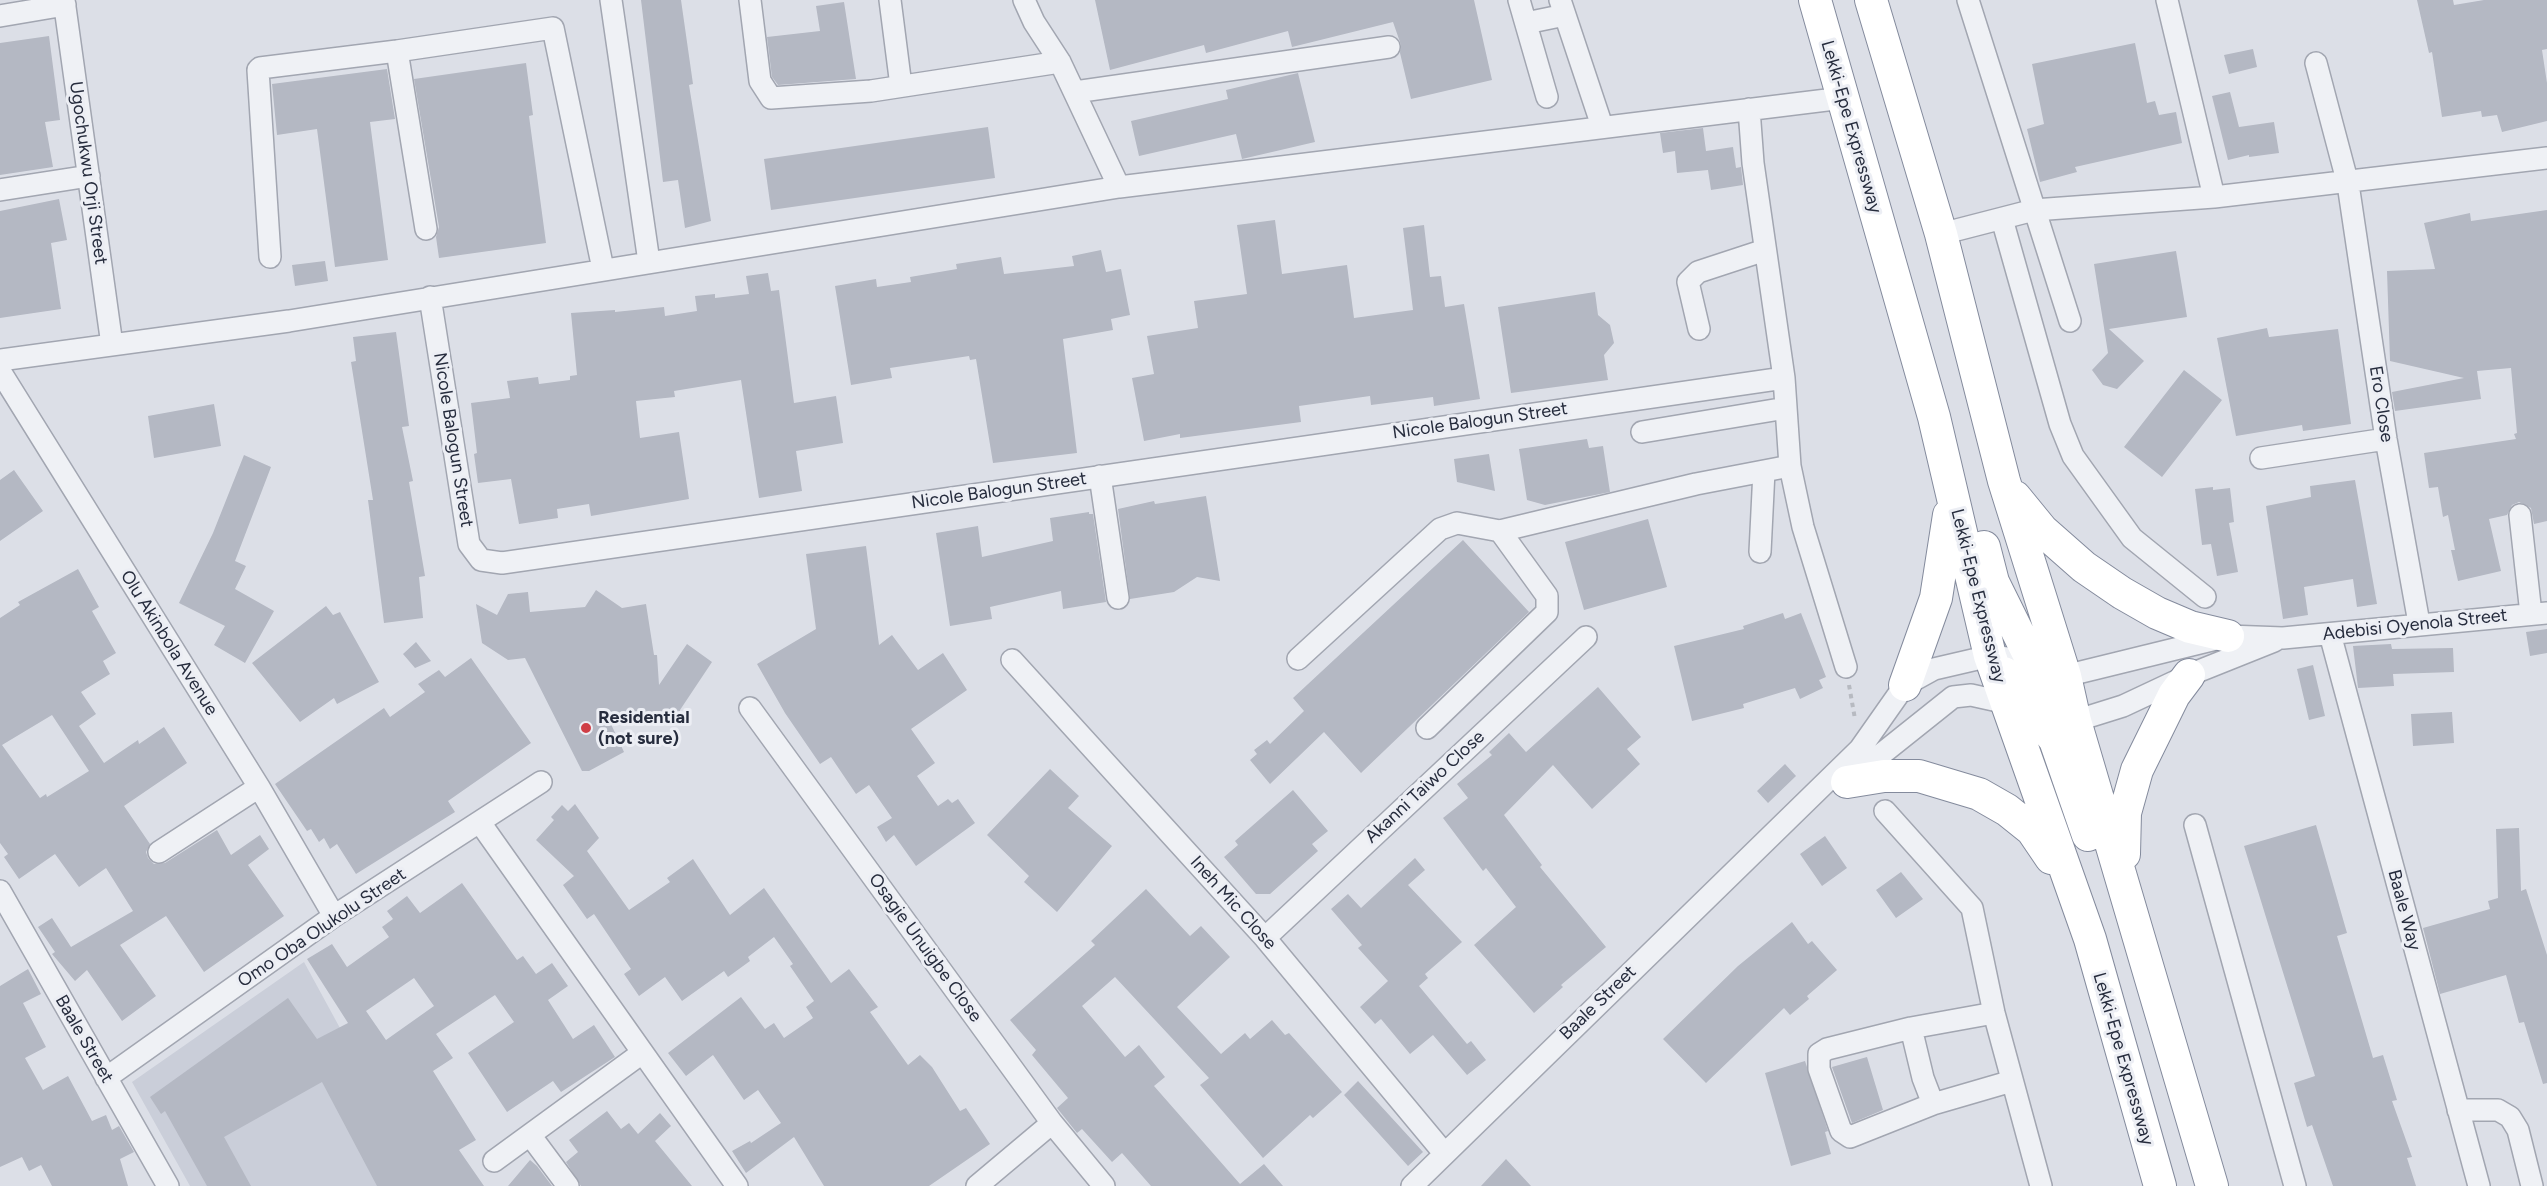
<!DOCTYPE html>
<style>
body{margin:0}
canvas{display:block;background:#dcdfe7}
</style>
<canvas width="2547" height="1186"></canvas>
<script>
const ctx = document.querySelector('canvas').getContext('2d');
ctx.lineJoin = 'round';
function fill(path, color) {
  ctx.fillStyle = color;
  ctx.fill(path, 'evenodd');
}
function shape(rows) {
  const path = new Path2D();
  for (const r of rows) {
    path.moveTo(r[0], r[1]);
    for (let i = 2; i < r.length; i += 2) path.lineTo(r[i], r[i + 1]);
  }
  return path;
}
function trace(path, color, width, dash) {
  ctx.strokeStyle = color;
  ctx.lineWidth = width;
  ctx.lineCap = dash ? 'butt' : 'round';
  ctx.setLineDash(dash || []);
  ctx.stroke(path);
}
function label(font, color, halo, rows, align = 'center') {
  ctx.font = font + ' Figtree,sans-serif';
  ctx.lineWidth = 6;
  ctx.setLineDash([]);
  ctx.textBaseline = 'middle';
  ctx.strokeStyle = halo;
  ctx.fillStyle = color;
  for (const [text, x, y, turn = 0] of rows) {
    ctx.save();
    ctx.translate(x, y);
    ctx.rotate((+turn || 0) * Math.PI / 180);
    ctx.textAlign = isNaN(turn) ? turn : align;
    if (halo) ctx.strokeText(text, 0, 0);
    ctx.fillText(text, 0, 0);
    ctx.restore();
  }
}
fill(shape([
 [304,962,426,1186,190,1186,132,1082]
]), '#caced9');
fill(shape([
 [641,0,681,0,693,84,689,85,711,221,685,228,678,180,663,182],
 [1095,0,1474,0,1492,80,1411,99,1400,53,1401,45,1393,22,1292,47,1288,31,1206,53,1204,45,1110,70],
 [2417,0,2453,0,2454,5,2484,0,2547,0,2547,49,2542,50,2547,83,2547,121,2502,132,2497,115,2482,117,2481,111,2442,117,2432,52,2429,53],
 [844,2,856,79,778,85,772,77,767,37,820,31,816,6],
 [49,36,60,120,45,122,53,167,0,175,0,43],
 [2135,43,2147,103,2155,101,2159,115,2176,112,2182,143,2075,167,2077,172,2040,182,2027,129,2044,124,2032,64],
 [2253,49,2257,67,2229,74,2224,55],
 [526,63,533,115,529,116,546,243,439,258,436,237,439,227,414,79],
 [387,69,395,119,370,122,388,260,335,267,317,129,277,135,272,84],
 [1298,73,1315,142,1242,159,1236,134,1139,156,1131,121,1228,99,1226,90],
 [2230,92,2239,127,2274,122,2279,153,2249,157,2249,155,2228,160,2212,96],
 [988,127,995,178,771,210,764,159],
 [1703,128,1706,151,1733,147,1736,168,1741,167,1743,185,1711,190,1708,170,1677,173,1675,151,1663,153,1660,133],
 [59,199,67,240,51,243,61,309,0,318,0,211],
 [2547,210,2547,521,2534,524,2531,508,2519,502,2512,505,2507,515,2489,519,2501,571,2458,581,2451,550,2455,550,2448,515,2443,517,2438,487,2429,488,2424,453,2516,439,2514,434,2517,433,2511,368,2477,371,2481,399,2395,411,2392,392,2464,378,2390,361,2387,271,2435,269,2424,223,2470,213,2471,221],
 [1275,220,1282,274,1347,265,1354,318,1413,310,1403,228,1424,225,1430,277,1441,276,1445,307,1464,304,1480,399,1434,406,1433,397,1371,405,1370,396,1299,406,1301,422,1180,438,1180,434,1144,441,1132,378,1154,374,1147,336,1198,328,1194,301,1247,294,1237,225],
 [1101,250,1106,272,1121,269,1130,315,1111,319,1113,330,1063,339,1077,453,993,463,976,359,970,360,969,356,890,368,892,378,851,385,835,286,876,279,877,287,911,282,910,277,957,269,956,264,1001,257,1004,274,1074,266,1072,256],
 [2176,251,2187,317,2109,329,2144,361,2117,389,2103,385,2092,370,2108,353,2094,264],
 [325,261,328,281,295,286,292,265],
 [768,273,771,291,779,290,794,403,836,396,843,443,796,451,802,491,759,498,741,380,674,391,675,397,636,401,640,438,679,432,689,499,591,516,589,504,557,509,558,518,519,524,511,479,478,483,474,454,477,453,471,403,510,398,507,381,538,377,539,384,570,380,570,376,577,375,571,313,615,310,615,312,664,307,665,316,697,311,695,296,715,294,715,298,749,294,746,276],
 [1595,292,1598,315,1610,325,1614,343,1604,355,1608,380,1511,393,1498,307],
 [2267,328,2269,337,2338,329,2351,424,2303,431,2302,425,2236,436,2217,338],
 [396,332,409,426,402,427,413,481,409,482,425,576,419,577,423,618,384,623,368,500,373,500,351,362,356,361,353,337],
 [2184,370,2222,400,2162,477,2124,447],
 [214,404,221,446,154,458,148,416],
 [1587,439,1589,448,1603,446,1610,492,1545,505,1527,500,1519,449],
 [1489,454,1495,491,1457,482,1454,459],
 [244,455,271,467,235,561,246,566,235,589,274,611,245,663,214,645,225,626,179,603,213,533],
 [14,470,43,511,0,541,0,480],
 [2355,480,2377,604,2357,607,2353,579,2304,587,2308,615,2283,619,2266,506,2311,497,2310,486],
 [2213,487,2213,490,2230,488,2234,522,2229,523,2238,572,2217,576,2211,544,2202,545,2195,489],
 [1206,496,1220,581,1197,577,1174,592,1130,599,1118,509,1154,501,1155,504],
 [1089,512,1089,514,1093,514,1106,602,1063,609,1061,591,990,607,992,619,950,626,936,533,978,526,982,557,1053,541,1050,518],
 [1648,519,1667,587,1584,610,1565,542],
 [1463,540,1529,612,1361,773,1324,732,1270,784,1250,760,1257,754,1254,750,1267,740,1270,744,1304,711,1293,698],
 [866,546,879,645,892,635,918,670,943,653,967,690,911,729,935,763,917,776,938,806,948,799,952,803,958,799,975,823,916,866,894,835,886,842,877,827,892,818,869,785,856,794,831,757,820,764,785,713,757,664,816,629,806,554],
 [78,569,99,607,92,611,116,653,103,661,110,674,81,692,96,714,79,726,104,763,138,740,139,744,164,727,187,763,124,806,150,844,146,852,148,858,154,864,165,863,217,830,231,855,260,835,269,849,248,865,284,916,204,972,166,916,120,945,156,996,122,1021,87,970,75,981,52,954,55,952,38,927,52,918,71,947,133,911,106,868,79,887,55,854,19,879,4,857,8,854,0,843,0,618,20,605,18,602],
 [52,715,89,771,47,797,46,794,40,798,2,745],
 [596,590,622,608,646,604,654,655,657,655,659,685,687,644,712,662,680,710,680,717,610,722,624,752,589,771,582,771,525,658,508,660,482,643,476,604,497,615,508,594,528,592,530,612,585,607],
 [326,606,333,615,340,612,379,682,337,704,334,698,300,722,252,663],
 [1783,613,1785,619,1801,613,1826,677,1819,680,1823,688,1800,699,1795,688,1743,704,1744,708,1692,721,1674,646,1744,629,1743,626],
 [2547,629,2547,653,2530,656,2526,632],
 [416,642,431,661,415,668,403,654],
 [2391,644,2392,649,2453,648,2454,672,2393,674,2394,686,2358,688,2353,646],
 [471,658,531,743,448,801,455,812,356,874,337,844,330,849,324,838,319,842,311,829,307,831,275,784,384,708,390,717,425,692,418,684,439,670,445,677],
 [2313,665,2325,716,2309,720,2297,669],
 [1598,687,1641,737,1627,749,1640,764,1592,809,1553,765,1504,815,1542,865,1540,867,1606,947,1561,985,1563,987,1534,1013,1474,945,1516,907,1486,868,1483,871,1443,818,1468,798,1457,784,1492,755,1489,752,1509,733,1526,752],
 [2452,712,2454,743,2413,746,2411,714],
 [1785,764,1796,776,1768,803,1757,791],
 [1050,769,1079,796,1068,808,1112,846,1057,912,1024,882,1029,876,987,835],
 [1293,790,1328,831,1312,844,1318,851,1270,894,1256,894,1224,857,1238,845,1235,841],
 [575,804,599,838,587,851,629,910,670,882,667,878,693,859,730,915,764,888,831,983,849,969,878,1007,870,1012,908,1065,920,1055,932,1067,960,1111,966,1108,990,1144,929,1186,824,1186,794,1137,746,1173,732,1151,750,1141,751,1143,781,1123,758,1090,744,1100,713,1055,686,1076,668,1053,741,997,765,1029,774,1023,784,1038,813,1018,806,1007,814,1001,790,966,793,964,774,937,748,957,750,961,728,977,724,971,682,1001,665,977,639,996,624,974,631,969,594,914,587,919,563,885,574,876,536,840,554,820,551,817,562,805,568,811],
 [2316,825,2347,933,2337,936,2373,1058,2383,1055,2397,1100,2392,1101,2412,1157,2407,1158,2416,1186,2333,1186,2312,1125,2307,1127,2294,1083,2315,1076,2244,846],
 [2519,828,2521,891,2526,889,2547,955,2547,1083,2543,1084,2524,1022,2519,1023,2506,975,2440,994,2423,928,2490,909,2488,901,2498,898,2496,829],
 [1825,836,1847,868,1822,886,1800,854],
 [1415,858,1425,870,1408,885,1462,942,1425,974,1428,978,1419,986,1467,1044,1471,1041,1486,1060,1467,1075,1433,1035,1410,1054,1381,1019,1375,1024,1360,1007,1388,981,1358,948,1362,945,1331,909,1348,894,1361,908],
 [1901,872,1923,899,1896,918,1876,890],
 [462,883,517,960,523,956,536,974,552,963,568,986,548,1000,573,1039,594,1025,615,1057,561,1092,553,1081,507,1112,468,1053,514,1022,495,995,436,1034,453,1058,433,1071,476,1140,459,1150,484,1186,377,1186,322,1082,224,1137,251,1186,207,1186,165,1111,161,1114,150,1097,288,998,317,1039,348,1023,307,959,332,944,347,967,389,937,382,927,393,919,387,911,407,896,420,913],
 [414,978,434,1006,386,1040,366,1011],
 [1146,889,1190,936,1201,926,1230,957,1177,1007,1221,1054,1245,1033,1250,1039,1272,1020,1285,1035,1289,1033,1342,1092,1313,1118,1310,1115,1263,1158,1200,1085,1209,1078,1115,977,1082,1006,1125,1057,1139,1045,1165,1077,1154,1086,1240,1184,1264,1164,1283,1186,1151,1186,1122,1153,1112,1162,1082,1129,1077,1133,1057,1108,1068,1098,1032,1055,1036,1050,1010,1020,1095,945,1091,941],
 [1792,922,1808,944,1812,941,1837,970,1807,996,1809,999,1790,1015,1784,1008,1706,1083,1663,1039,1738,966],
 [28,969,41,994,23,1003,46,1047,25,1058,43,1090,68,1076,92,1121,106,1115,112,1130,119,1126,134,1152,120,1159,128,1186,52,1186,41,1165,29,1171,22,1157,0,1167,0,986],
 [1867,1057,1883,1110,1852,1123,1832,1067],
 [1805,1061,1828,1131,1825,1132,1831,1154,1791,1166,1765,1073],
 [1358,1081,1423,1152,1408,1166,1344,1095],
 [607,1111,621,1129,629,1123,638,1134,660,1113,671,1126,655,1141,692,1186,581,1186,566,1162,578,1152,569,1140],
 [1506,1159,1531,1186,1481,1186],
 [530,1160,537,1166,552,1186,508,1186]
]), '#b4b8c3');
const minor = shape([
 [64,0,112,345],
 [611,0,649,262],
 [750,0,760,81,771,98,871,91,1060,62],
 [890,0,901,86],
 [1024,0,1034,22,1060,62,1119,187],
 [1519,0,1547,97],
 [1560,0,1602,126],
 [1968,0,2070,321],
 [2167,0,2214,197],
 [0,16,65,5],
 [1526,23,1565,15],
 [2316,63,2348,184,2386,439,2419,623],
 [1075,92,1389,47],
 [1749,109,1753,163,1784,378,1790,466,1803,527,1846,667],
 [0,190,89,176],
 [2002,219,2060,424,2073,456,2132,538,2205,597],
 [426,229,397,51,553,28,603,269],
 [1941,234,2034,210,2214,197,2547,158],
 [270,257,258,70,260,68,397,51],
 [430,297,469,544,481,560,502,563,1784,378],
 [1699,329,1688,282,1698,272,1765,250],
 [0,360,289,321,1119,187,1843,98],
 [0,371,259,787,334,916],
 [1642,432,1786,408],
 [2261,458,2386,439],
 [1100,476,1118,598],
 [2520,515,2531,614],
 [1760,552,1764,471],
 [2330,634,2479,1186],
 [1298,659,1440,529,1457,523,1500,531,1696,484,1790,466],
 [1012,660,1265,938,1444,1153],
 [750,708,1052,1123,1104,1186],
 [2063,718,2075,721,2123,706,2189,675,2274,641],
 [1427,728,1547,612,1547,596,1500,531],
 [1849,780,1953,697,1971,695,2016,705],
 [1885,811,1972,908,1994,1013,2041,1186],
 [481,824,737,1186],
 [2195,825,2295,1186],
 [159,852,259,787],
 [0,891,168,1186],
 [1265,938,1586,637],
 [1994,1013,1911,1028,1923,1078,1933,1104,2012,1081],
 [1911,1028,1827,1049,1819,1054,1819,1069,1841,1131,1850,1137,1933,1104],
 [106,1078,334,916,541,782],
 [2458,1110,2498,1110,2510,1117,2518,1130,2532,1186],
 [530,1135,568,1186],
 [494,1161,642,1053],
 [977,1186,1052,1123],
 [1412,1186,1860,749,1905,685,1934,669,1990,656,2032,661,2065,676,2228,636,2283,638,2547,613]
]);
const highway = shape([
 [1815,0,1934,417,1990,656,2090,939,2160,1186],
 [1871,0,1941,234,2004,481,2065,676,2075,721,2212,1186],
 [2015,497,2042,530,2084,567,2122,593,2157,613,2190,627,2228,636],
 [1984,547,1993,582,2032,661,2065,707],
 [2004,673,2055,740,2088,835],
 [1905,685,1936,598,1949,515],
 [1847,782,1884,776,1919,776,1979,794,2007,810,2032,830,2051,858],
 [2124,854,2125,813,2137,770,2174,695,2189,675]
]);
trace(minor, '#a2a6b1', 24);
trace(highway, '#848b9d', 34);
trace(shape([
 [1849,685,1855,719]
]), '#b7bac1', 4, [4.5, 4.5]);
trace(minor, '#eff1f5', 21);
trace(highway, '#fff', 32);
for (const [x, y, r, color] of [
 [586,728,6,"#cf3e46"]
]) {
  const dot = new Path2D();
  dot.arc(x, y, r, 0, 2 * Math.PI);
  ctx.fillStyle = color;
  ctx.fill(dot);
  trace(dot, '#eceef4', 2);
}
label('18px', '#262c3d', '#eceef4', [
 ["Lekki-Epe Expressway",1851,127,74],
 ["Ugochukwu Orji Street",88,173,82],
 ["Ero Close",2381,404,81],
 ["Nicole Balogun Street",1480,421,-8],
 ["Nicole Balogun Street",453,440,81],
 ["Nicole Balogun Street",999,491,-8],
 ["Lekki-Epe Expressway",1978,596,76],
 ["Adebisi Oyenola Street",2415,625,-6],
 ["Olu Akinbola Avenue",169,643,58],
 ["Akanni Taiwo Close",1425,787,-43],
 ["Ineh Mic Close",1233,903,48],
 ["Baale Way",2404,910,75],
 ["Omo Oba Olukolu Street",322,928,-34],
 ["Osagie Unuigbe Close",925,948,54],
 ["Baale Street",1598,1003,-44],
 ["Baale Street",84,1039,60],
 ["Lekki-Epe Expressway",2123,1059,74]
]);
label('bold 18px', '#262c3d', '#eceef4', [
 ["Residential",598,718],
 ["(not sure)",598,739]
], 'left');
</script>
